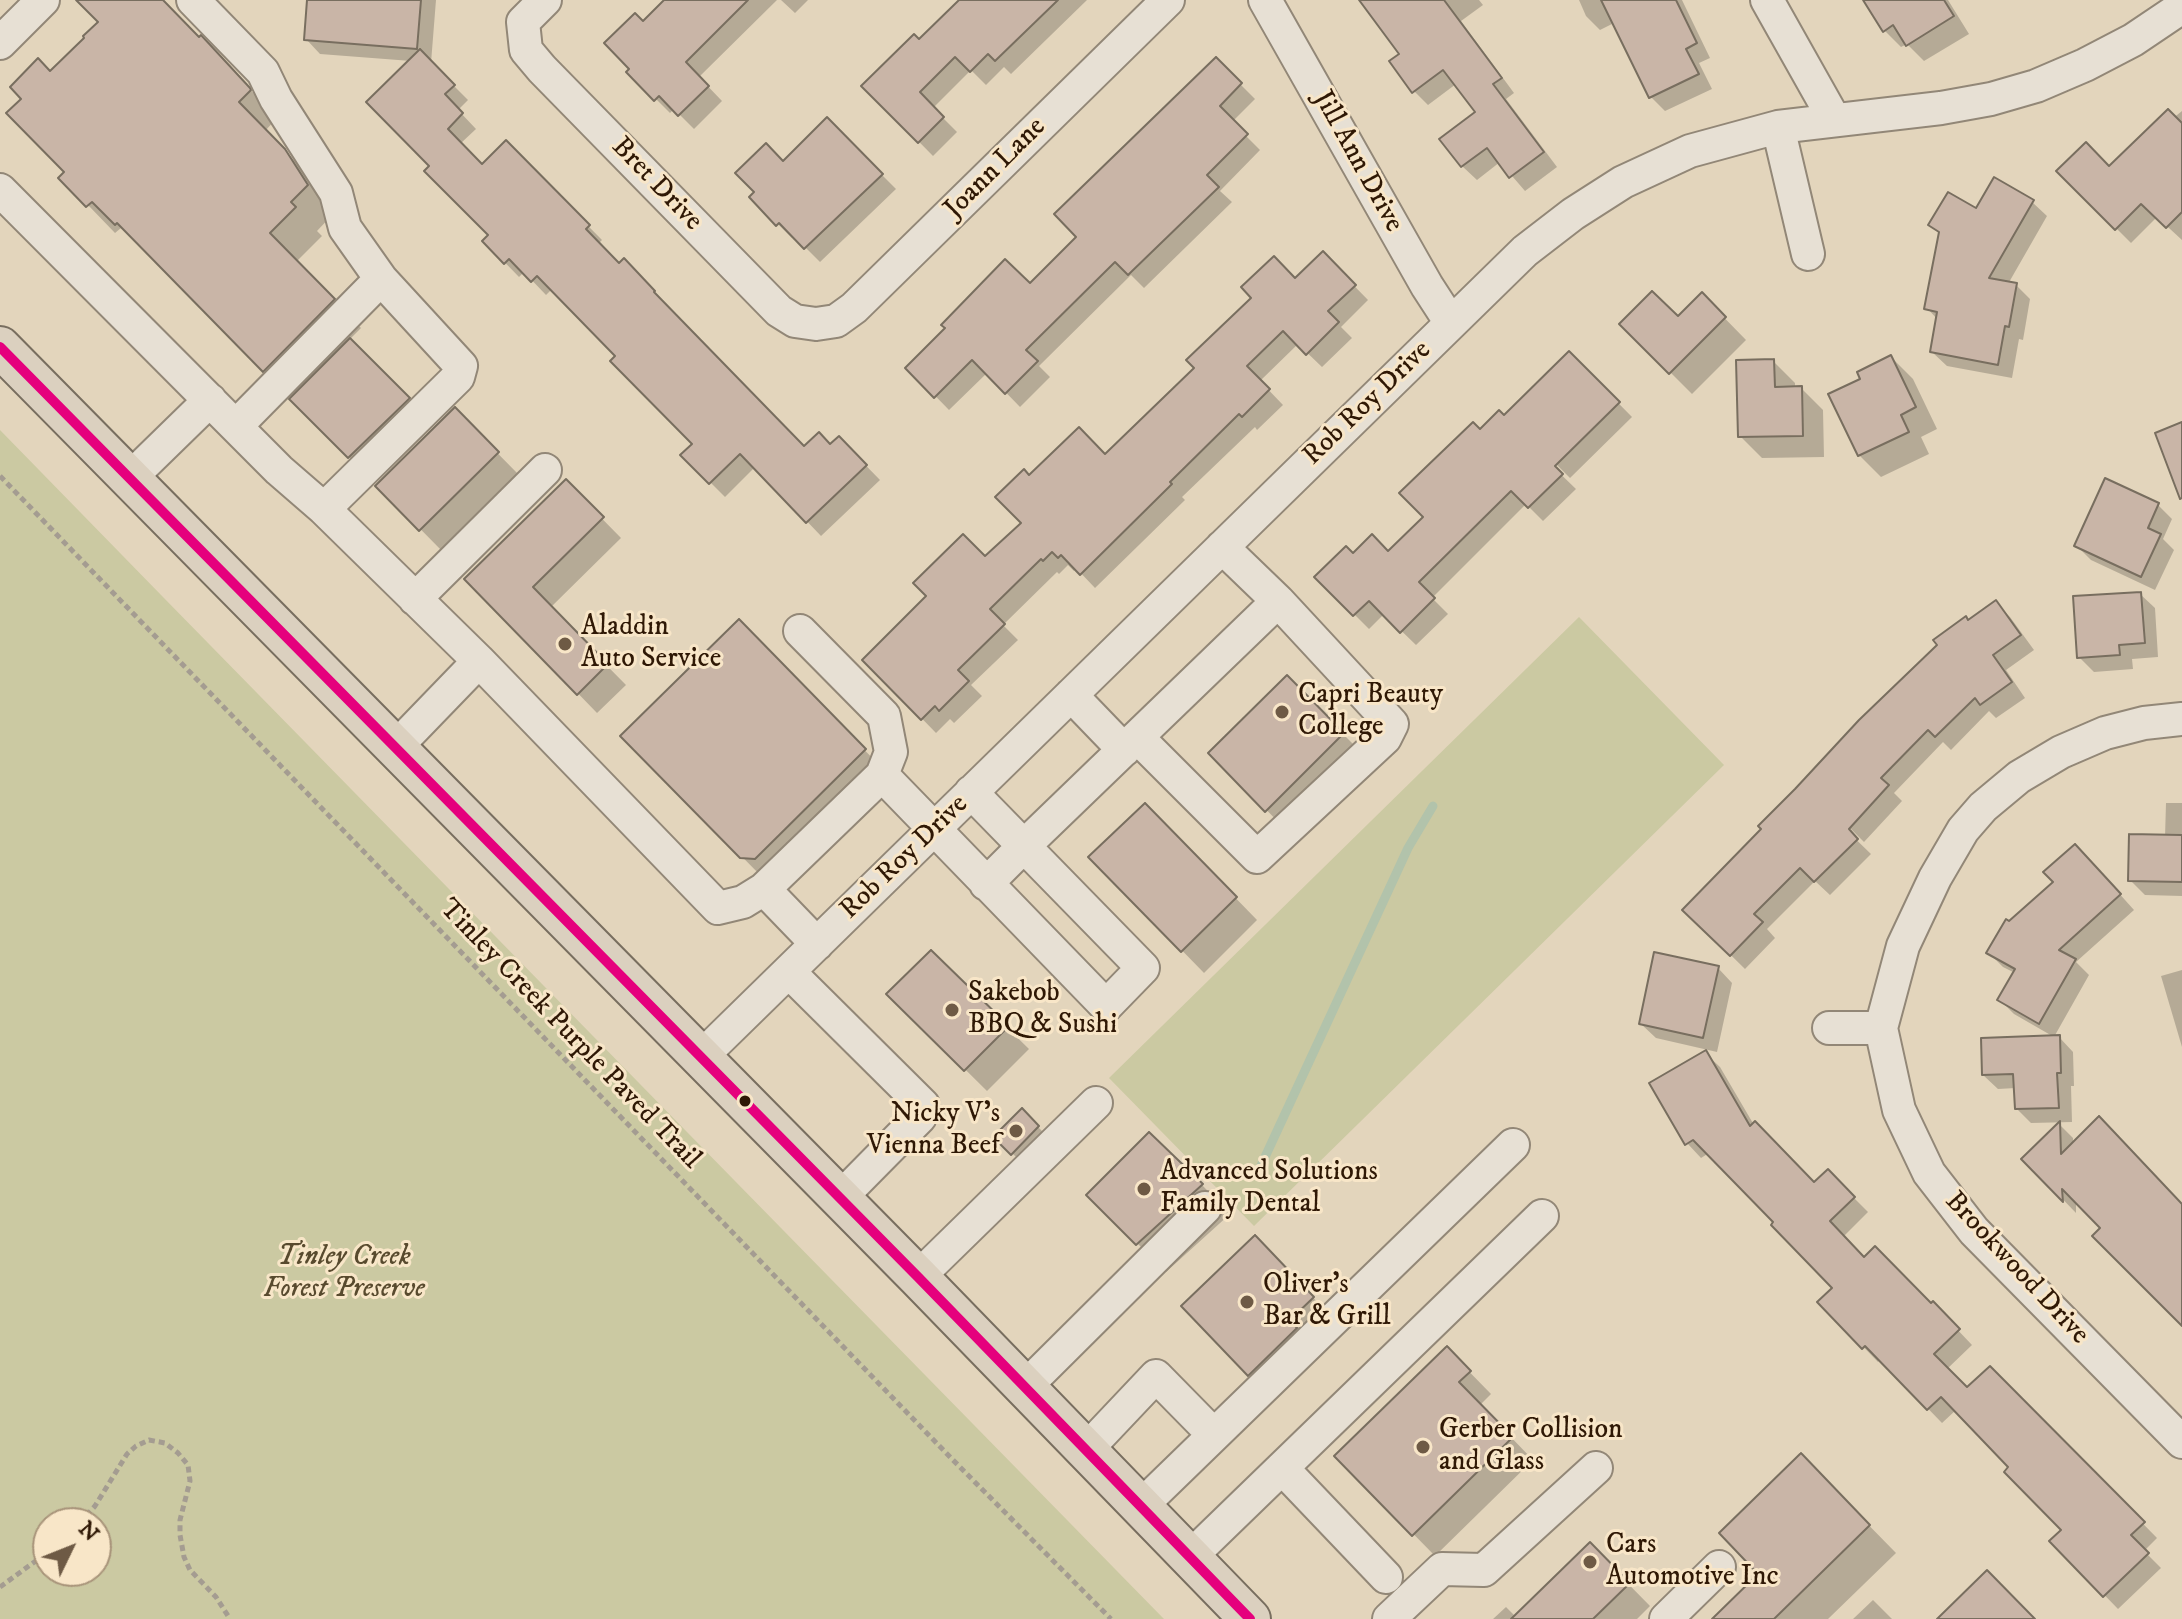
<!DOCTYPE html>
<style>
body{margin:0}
#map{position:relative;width:2182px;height:1619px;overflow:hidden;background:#e3d5bc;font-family:"IM FELL DW Pica",serif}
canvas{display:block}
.north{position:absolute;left:32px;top:1507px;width:80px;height:80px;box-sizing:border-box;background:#f8e6c8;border:2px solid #a8947a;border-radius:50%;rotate:47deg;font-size:22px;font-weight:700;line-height:32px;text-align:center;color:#2f1805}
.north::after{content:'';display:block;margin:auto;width:28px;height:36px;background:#6e5a45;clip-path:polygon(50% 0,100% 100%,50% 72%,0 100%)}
</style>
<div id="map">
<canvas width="2182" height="1619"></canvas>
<div class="north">N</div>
</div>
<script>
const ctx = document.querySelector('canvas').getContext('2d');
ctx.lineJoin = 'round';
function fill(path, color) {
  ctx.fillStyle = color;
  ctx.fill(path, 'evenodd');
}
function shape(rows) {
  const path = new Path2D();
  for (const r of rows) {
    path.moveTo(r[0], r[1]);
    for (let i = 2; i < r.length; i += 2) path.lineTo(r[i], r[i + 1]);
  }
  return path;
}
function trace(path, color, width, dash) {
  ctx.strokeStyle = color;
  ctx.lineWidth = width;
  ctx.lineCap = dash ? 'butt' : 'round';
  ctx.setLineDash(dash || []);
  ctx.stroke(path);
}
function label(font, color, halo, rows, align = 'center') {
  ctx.font = font + ' "IM FELL DW Pica",serif';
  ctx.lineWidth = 6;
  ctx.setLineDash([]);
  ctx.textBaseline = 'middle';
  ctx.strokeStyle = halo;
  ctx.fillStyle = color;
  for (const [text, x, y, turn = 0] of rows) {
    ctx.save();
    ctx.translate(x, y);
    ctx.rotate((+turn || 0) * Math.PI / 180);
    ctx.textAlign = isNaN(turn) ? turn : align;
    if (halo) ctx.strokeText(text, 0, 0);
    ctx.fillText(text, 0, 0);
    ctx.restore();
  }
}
fill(shape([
 [0,430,162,596,1164,1619,0,1619],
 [48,1523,96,1523,96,1571,48,1571],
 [1579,617,1724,765,1254,1226,1109,1078]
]), '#cbc9a2');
fill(shape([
 [99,0,160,0,228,66,277,118,265,131,313,179,334,213,317,231,322,236,296,262,361,328,349,340,430,421,371,479,146,250,144,251,121,228,115,233,88,205,67,172,50,73,101,22],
 [309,0,436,0,431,63,468,100,458,110,476,129,460,144,482,167,506,143,602,240,598,244,619,266,624,261,805,449,830,447,839,438,880,480,821,536,755,467,725,497,683,455,694,444,618,356,552,289,546,295,524,272,519,277,484,241,491,235,432,166,411,61,320,54,306,39],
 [667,0,777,0,699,77,722,101,694,129,674,109,670,113,629,72,643,24],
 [781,0,808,0,795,13],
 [961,0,1087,0,1011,74,1004,67,986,85,971,70,933,108,957,132,933,156,864,86,919,42],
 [1365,0,1479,0,1483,5,1461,21,1514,93,1506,99,1557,167,1525,191,1500,162,1477,180,1462,166,1442,139,1477,113,1456,84,1428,105,1414,91,1402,54],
 [1579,0,1682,0,1710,58,1699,63,1712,89,1665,111,1651,97,1614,23,1600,30,1586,16],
 [1865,0,1948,0,1969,34,1924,61,1907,44,1901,47,1884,30],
 [1216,60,1255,99,1232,122,1260,150,1220,191,1232,202,1144,288,1131,275,1039,366,1050,377,1020,407,987,373,949,410,908,368,1030,286,1079,237],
 [2182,111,2182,240,2157,217,2131,243,2059,171,2110,169],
 [827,120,896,189,820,262,794,236,792,238,751,197],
 [2032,202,2047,216,2008,284,2016,285,2030,299,2023,340,2019,339,2012,378,1947,366,1932,352,1938,320,1927,308,1941,235,1931,225,1977,211],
 [1323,254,1368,300,1341,327,1352,338,1322,367,1298,344,1260,381,1283,405,1257,430,1255,427,1182,497,1185,500,1095,588,1076,568,1074,571,1068,565,1059,574,1057,572,1003,625,1018,640,971,685,982,696,954,723,950,719,936,733,865,660,985,559,1024,523,1029,478,1105,457],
 [1702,295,1746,340,1692,394,1622,324,1678,319],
 [1569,353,1632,417,1570,478,1549,457,1546,460,1576,489,1543,521,1526,504,1432,598,1448,614,1416,645,1384,614,1369,629,1317,577,1353,556,1388,554,1426,517,1481,431,1504,418],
 [1891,357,1913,379,1937,429,1921,437,1929,454,1881,477,1859,455,1863,380],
 [1773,361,1795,383,1795,388,1801,388,1823,410,1824,457,1762,458,1740,436],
 [455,410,519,475,442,551,378,486],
 [566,482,621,538,550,608,626,685,597,713,467,579],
 [2158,505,2172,519,2163,539,2174,550,2155,590,2091,560,2076,545],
 [2140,594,2155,608,2158,657,2132,659,2133,669,2094,672,2079,657],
 [1996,603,2010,617,2034,650,2006,670,2025,698,1996,718,1989,711,1951,750,1943,742,1894,793,1902,801,1864,842,1843,821,1840,824,1871,854,1830,895,1815,881,1767,929,1775,938,1745,969,1685,910,1969,622],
 [739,622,886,772,764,879,623,736],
 [1287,678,1365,756,1288,832,1211,753],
 [2166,803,2182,803,2182,896,2145,895,2130,880,2165,837],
 [1145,805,1257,920,1204,973,1091,857],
 [2090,861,2134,910,2076,962,2089,975,2054,1037,2014,1014,2000,1000,2015,973,2003,967,1989,953,2010,924],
 [931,953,1029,1049,987,1091,889,994],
 [1718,968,1732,983,1717,1052,1656,1038,1641,1024],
 [2182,970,2182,1047,2161,976],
 [2059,1037,2073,1052,2074,1086,2071,1086,2072,1122,2031,1123,2017,1109,2016,1088,1998,1089,1983,1075],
 [1705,1053,1720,1067,1754,1125,1814,1185,1828,1172,1868,1212,1843,1237,1865,1259,1931,1306,1933,1304,1972,1345,1947,1369,1967,1390,1990,1368,2157,1538,2144,1551,2161,1568,2118,1609,2052,1541,2063,1530,2011,1467,1956,1410,1942,1423,1880,1359,1878,1362,1820,1302,1835,1288,1776,1222,1709,1153,1701,1158,1687,1143],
 [1022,1111,1060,1149,1034,1175,996,1137],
 [2059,1124,2073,1138,2073,1144,2182,1234,2182,1323,2103,1228,2076,1200,2076,1213,2024,1159],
 [1202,1185,1230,1214,1166,1272,1089,1195],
 [1277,1259,1334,1320,1271,1396,1249,1375],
 [1447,1349,1491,1394,1480,1405,1533,1460,1435,1556,1337,1456],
 [1801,1456,1896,1553,1828,1619,1715,1619,1761,1574],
 [1590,1545,1650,1606,1637,1619,1493,1619,1506,1607,1516,1617],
 [1873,1600,1892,1619,1853,1619]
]), '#0003');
trace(shape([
 [1259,1170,1408,848,1433,806]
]), '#b2c3ab', 9);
const building = shape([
 [76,0,163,0,199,37,201,35,250,88,251,90,239,102,285,149,308,185,291,202,296,207,270,233,335,299,263,372,117,223,115,225,92,202,86,207,58,178,64,172,6,113,21,99,10,87,38,58,50,71,84,38,83,36,98,22,76,0],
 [307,0,421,0,417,49,304,40,307,0],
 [664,0,748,0,686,62,709,86,678,116,659,96,654,101,626,72,629,69,604,43,635,13,643,21,664,0],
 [959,0,1058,0,995,61,988,54,970,72,955,57,920,92,944,117,918,143,861,86,914,34,919,39,959,0],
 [1359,0,1444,0,1502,78,1493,84,1544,152,1509,178,1487,148,1461,167,1439,139,1475,112,1443,70,1412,93,1389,61,1399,54,1359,0],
 [1601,0,1676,0,1697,43,1686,49,1699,74,1649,98,1601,0],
 [1863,0,1944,0,1954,16,1906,46,1893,25,1883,32,1863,0],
 [420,49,455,85,445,94,463,113,448,129,482,164,506,140,590,225,586,229,619,263,624,258,655,291,654,292,804,446,819,432,830,444,839,436,867,465,806,523,740,454,709,484,680,455,692,444,610,361,615,356,537,276,531,282,509,259,504,264,482,241,488,235,424,171,429,166,366,102,420,49],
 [1216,57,1242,83,1220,106,1248,134,1207,175,1219,187,1128,275,1115,262,1026,350,1038,361,1005,394,972,360,934,398,905,368,945,328,941,325,1005,259,1030,283,1076,237,1054,214,1216,57],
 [2168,109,2182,123,2182,212,2166,228,2141,204,2115,230,2056,171,2086,142,2109,166,2168,109],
 [827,117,883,174,804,249,779,223,776,226,749,197,754,192,735,173,766,143,783,161,827,117],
 [1994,177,2034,200,1989,278,2017,283,2009,327,2005,326,1998,365,1930,352,1937,312,1924,309,1939,232,1928,225,1948,192,1976,208,1994,177],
 [1323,251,1356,285,1328,311,1339,322,1306,355,1283,331,1247,366,1270,389,1242,417,1239,414,1170,482,1172,484,1080,575,1061,555,1058,558,1052,552,1043,561,1041,559,990,609,1005,624,958,670,969,681,939,711,935,706,921,720,862,660,926,596,913,583,963,534,985,556,1021,523,995,497,1024,469,1029,475,1079,427,1105,454,1194,368,1186,360,1251,298,1241,287,1274,256,1295,278,1323,251],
 [1652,291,1678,316,1702,292,1726,317,1669,374,1619,324,1652,291],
 [350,338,410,398,348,458,289,399,350,338],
 [1569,351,1620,402,1555,466,1563,474,1528,508,1511,491,1419,582,1435,598,1400,633,1369,601,1353,616,1314,577,1346,546,1353,553,1372,534,1388,551,1423,517,1399,493,1473,422,1480,429,1499,410,1504,415,1569,351],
 [1891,355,1916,407,1901,415,1909,432,1858,456,1828,394,1860,379,1857,372,1891,355],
 [1774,359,1775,387,1802,386,1803,436,1738,437,1736,360,1774,359],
 [455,407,499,452,419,531,375,486,455,407],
 [2182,422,2182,498,2180,499,2155,433,2182,422],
 [2105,478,2159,503,2148,528,2161,534,2141,577,2074,546,2105,478],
 [566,479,604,517,533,587,608,664,577,695,464,579,566,479],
 [2141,592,2145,643,2119,645,2120,655,2077,658,2073,596,2141,592],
 [1996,600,2021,635,1993,655,2012,682,1980,705,1975,698,1935,737,1928,730,1881,778,1889,785,1849,829,1858,839,1814,882,1800,868,1754,914,1763,922,1730,956,1682,910,1761,829,1758,826,1795,789,1859,720,1937,645,1933,640,1966,616,1968,620,1996,600],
 [739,619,866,749,755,859,740,858,620,736,739,619],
 [1287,675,1344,733,1265,812,1208,753,1287,675],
 [1145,803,1237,897,1181,952,1088,857,1145,803],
 [2129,834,2182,835,2182,882,2128,881,2129,834],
 [2075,844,2121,894,2059,950,2076,959,2039,1024,1997,1000,2015,969,1986,953,2006,919,2009,921,2053,882,2043,872,2075,844],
 [931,950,1009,1026,964,1071,886,994,931,950],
 [1654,952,1719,966,1703,1038,1639,1024,1654,952],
 [2060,1035,2061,1073,2057,1073,2059,1108,2015,1109,2013,1074,1982,1075,1981,1038,2060,1035],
 [1706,1050,1750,1126,1755,1121,1814,1182,1828,1169,1855,1197,1830,1221,1864,1257,1875,1246,1931,1303,1933,1301,1960,1329,1934,1354,1967,1387,1990,1366,2145,1522,2131,1535,2149,1553,2103,1597,2049,1541,2061,1530,2004,1472,2008,1467,1941,1397,1927,1410,1865,1346,1862,1349,1817,1302,1832,1288,1771,1225,1773,1222,1693,1140,1685,1145,1649,1083,1706,1050],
 [1022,1108,1039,1126,1011,1155,993,1137,1022,1108],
 [2099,1116,2182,1204,2182,1326,2092,1236,2100,1228,2062,1189,2063,1202,2021,1159,2060,1121,2061,1154,2099,1116],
 [1149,1132,1203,1184,1136,1245,1086,1195,1149,1132],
 [1255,1235,1314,1297,1290,1320,1297,1328,1248,1376,1181,1306,1255,1235],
 [1447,1346,1471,1371,1459,1382,1513,1437,1412,1536,1334,1456,1447,1346],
 [1801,1453,1870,1525,1774,1619,1712,1619,1758,1574,1719,1533,1801,1453],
 [1590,1542,1630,1583,1593,1619,1511,1619,1590,1542],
 [1987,1570,2035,1619,1937,1619,1987,1570]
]);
fill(building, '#c9b5a7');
trace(building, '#786e5f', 2);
const minor = shape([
 [193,0,263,72,276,99,336,193,345,228,381,279,461,366,458,377,324,509,479,661,718,908,743,902,764,889,882,775,891,752,884,716,800,631],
 [545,0,523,22,526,50,542,69,779,311,795,321,816,324,836,321,854,308,1168,0],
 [1265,0,1427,286,1451,323],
 [1767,0,1834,119],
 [0,43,43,0],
 [1778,127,1808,254],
 [0,190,279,470,324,509],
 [236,426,381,279],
 [129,479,210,400],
 [1222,547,1278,601],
 [415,599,545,470],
 [1071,695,1124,750],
 [395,748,479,661],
 [882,775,1106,1006,1143,968,971,792],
 [986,884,1024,846,1278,601,1392,724,1385,738,1257,857,1137,737],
 [764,889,817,944],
 [789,972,923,1105,920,1117,840,1198],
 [1829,1028,1881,1028,1899,1110,1929,1173,1974,1231,2182,1442],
 [1881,1028,1903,946,1935,878,1963,830,1983,807,2019,777,2061,752,2105,733,2144,723,2182,719],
 [701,1057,1525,251,1573,214,1623,182,1690,151,1778,127,1941,108,1991,99,2036,86,2085,65,2133,40,2182,7],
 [918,1277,1096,1103],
 [1025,1387,1205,1208],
 [1086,1450,1156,1376,1214,1435],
 [1282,1468,1386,1577],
 [1141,1506,1513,1145],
 [1190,1557,1542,1216],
 [1389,1619,1442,1569,1484,1570,1596,1468],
 [1666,1619,1719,1567]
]);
const major = shape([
 [0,347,918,1277,1250,1619]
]);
trace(minor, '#928777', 36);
trace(major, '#786e5f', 44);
trace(shape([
 [0,476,951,1458,1111,1619],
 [80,1523,95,1506,127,1454,136,1446,149,1440,165,1443,178,1453,188,1465,190,1481,180,1520,180,1535,184,1557,190,1570,216,1597,230,1619],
 [0,1587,48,1552]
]), '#a49c91', 5, [6, 4]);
trace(minor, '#e7e0d4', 32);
trace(major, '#dbd0bf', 40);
trace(shape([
 [0,347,918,1277,1250,1619]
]), '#e5007d', 10);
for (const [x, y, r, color] of [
 [565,644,8,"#6e5a45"],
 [1282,712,8,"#6e5a45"],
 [952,1010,8,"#6e5a45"],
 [745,1101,7,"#2f1805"],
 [1016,1131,8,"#6e5a45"],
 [1144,1189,8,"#6e5a45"],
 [1247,1302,8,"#6e5a45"],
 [1423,1447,8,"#6e5a45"],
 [1590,1562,8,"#6e5a45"]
]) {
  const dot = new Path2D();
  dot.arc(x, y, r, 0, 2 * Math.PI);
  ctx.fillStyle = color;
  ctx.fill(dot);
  trace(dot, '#f8e6c8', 3);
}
label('28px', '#2f1805', '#f8e6c8', [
 ["Jill Ann Drive",1357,162,61],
 ["Joann Lane",996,169,-45],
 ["Bret Drive",656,185,46],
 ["Rob Roy Drive",1368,404,-44],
 ["Rob Roy Drive",905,858,-44],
 ["Tinley Creek Purple Paved Trail",569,1035,46],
 ["Brookwood Drive",2016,1269,47]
]);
label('28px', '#2f1805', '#f8e6c8', [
 ["Aladdin",581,628],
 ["Auto Service",581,660],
 ["Capri Beauty",1298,696],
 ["College",1298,728],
 ["Sakebob",968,994],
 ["BBQ & Sushi",968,1026],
 ["Nicky V's",1000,1115,"right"],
 ["Vienna Beef",1000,1147,"right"],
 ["Advanced Solutions",1160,1173],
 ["Family Dental",1160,1205],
 ["Oliver's",1263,1286],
 ["Bar & Grill",1263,1318],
 ["Gerber Collision",1439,1431],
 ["and Glass",1439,1463],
 ["Cars",1606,1546],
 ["Automotive Inc",1606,1578]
], 'left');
label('italic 28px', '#584a2e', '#f8e6c8', [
 ["Tinley Creek",344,1258],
 ["Forest Preserve",344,1290]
]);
</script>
